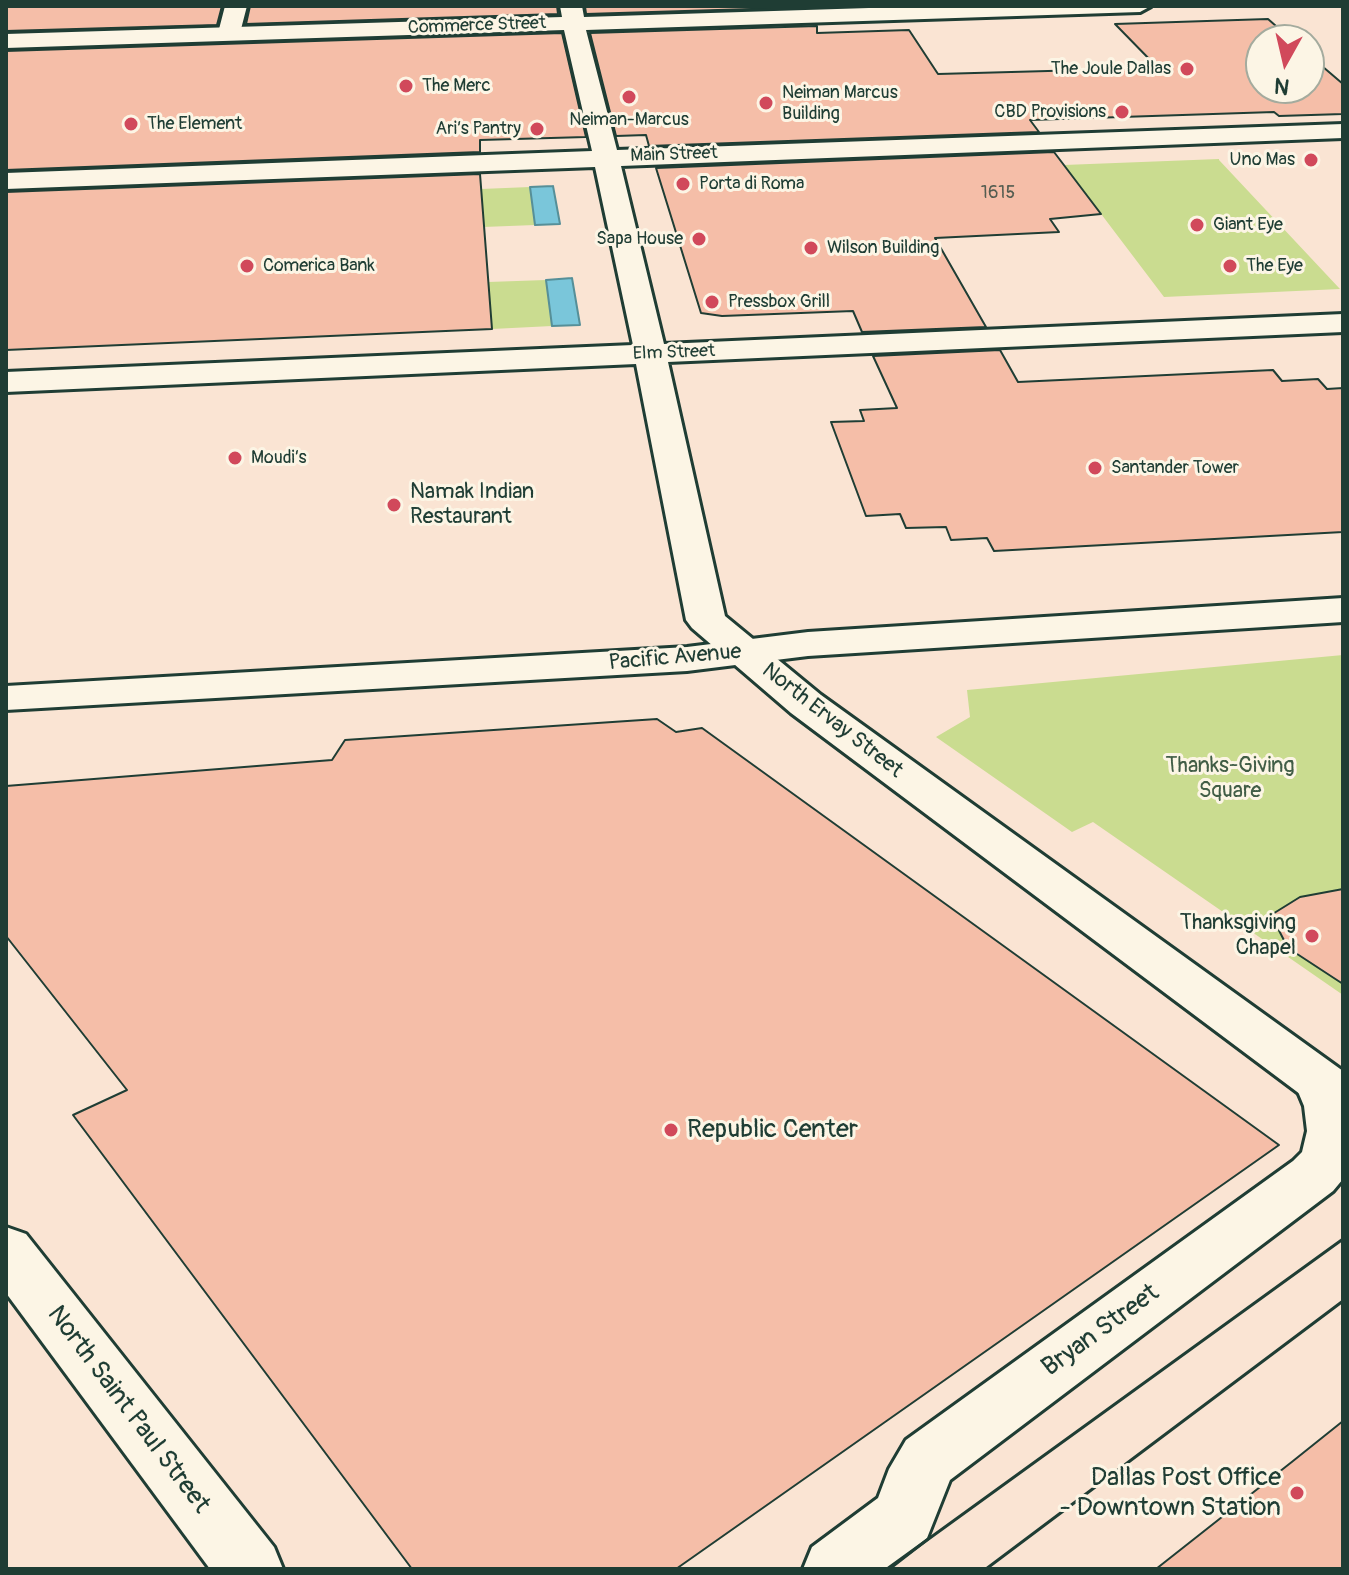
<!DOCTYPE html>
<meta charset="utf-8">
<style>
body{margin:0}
#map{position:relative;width:1349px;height:1575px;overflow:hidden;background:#fae4d3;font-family:Pangolin,sans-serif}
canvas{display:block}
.frame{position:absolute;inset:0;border:8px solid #1f3d34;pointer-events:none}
.north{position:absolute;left:1245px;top:24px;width:80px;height:80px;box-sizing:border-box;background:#fcf5e5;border:2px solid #a4ab9e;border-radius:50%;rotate:188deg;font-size:22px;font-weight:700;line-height:32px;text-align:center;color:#1f3d34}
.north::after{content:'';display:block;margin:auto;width:28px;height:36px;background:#d1495b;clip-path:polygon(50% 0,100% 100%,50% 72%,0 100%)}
</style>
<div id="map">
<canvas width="1349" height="1575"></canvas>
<div class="frame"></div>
<div class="north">N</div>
</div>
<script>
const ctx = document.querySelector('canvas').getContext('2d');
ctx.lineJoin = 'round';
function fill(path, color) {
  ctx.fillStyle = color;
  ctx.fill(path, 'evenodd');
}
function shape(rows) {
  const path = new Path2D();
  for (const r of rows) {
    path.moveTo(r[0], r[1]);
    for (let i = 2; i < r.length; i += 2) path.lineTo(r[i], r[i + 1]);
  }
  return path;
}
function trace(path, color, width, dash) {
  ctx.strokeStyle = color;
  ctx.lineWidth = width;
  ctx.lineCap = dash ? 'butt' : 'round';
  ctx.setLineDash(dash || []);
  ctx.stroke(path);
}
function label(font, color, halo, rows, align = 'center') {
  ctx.font = font + ' Pangolin,sans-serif';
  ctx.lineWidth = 6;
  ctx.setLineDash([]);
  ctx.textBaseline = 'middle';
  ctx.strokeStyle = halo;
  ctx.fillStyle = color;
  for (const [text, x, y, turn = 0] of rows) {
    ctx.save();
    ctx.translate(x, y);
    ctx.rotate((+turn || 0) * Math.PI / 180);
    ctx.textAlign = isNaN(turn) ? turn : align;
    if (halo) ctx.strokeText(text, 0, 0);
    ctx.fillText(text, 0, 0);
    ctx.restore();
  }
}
fill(shape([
 [1219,159,1219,160,1340,289,1164,297,1064,165],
 [530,187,535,225,483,227,481,189],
 [546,280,552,326,492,329,488,282],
 [1343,655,1343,995,1093,822,1072,832,936,737,970,717,967,690]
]), '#cadc90');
const water = shape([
 [553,186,560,224,535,225,530,187,553,186],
 [572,278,580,325,552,326,546,280,572,278]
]);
fill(water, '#7ac6da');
trace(water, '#568f98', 2);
const building = shape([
 [6,6,222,6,217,25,6,31,6,6],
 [250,6,557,6,558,14,246,24,250,6],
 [585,6,817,6,817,7,586,14,585,6],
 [1268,19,1292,40,1261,40,1261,88,1309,88,1309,55,1343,84,1343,114,1279,116,1274,112,1030,120,1039,132,649,146,646,135,616,136,590,33,817,26,817,33,909,30,938,74,1158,68,1115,24,1268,19],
 [562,33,586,137,480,140,480,152,6,170,6,51,562,33],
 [1054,152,1101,214,1050,219,1059,232,935,238,986,327,862,332,853,311,722,316,701,313,656,168,1054,152],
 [480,174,492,329,6,350,6,192,480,174],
 [1000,350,1018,382,1273,370,1282,381,1318,379,1327,389,1343,388,1343,532,994,551,987,538,951,540,946,527,906,528,900,514,866,516,831,422,864,421,860,410,897,408,873,356,1000,350],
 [657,719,676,732,702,728,1279,1145,676,1569,412,1569,73,1115,127,1090,6,936,6,786,332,760,345,740,657,719],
 [1343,889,1343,984,1288,948,1271,915,1300,897,1343,889],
 [1343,1421,1343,1569,1156,1569,1293,1461,1343,1421]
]);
fill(building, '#f5bea8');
trace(building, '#1f3d34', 2);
const minor = shape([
 [225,6,247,6,240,33,229,40,218,33,225,6],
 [1343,598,1343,622,808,656,687,671,6,710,6,686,687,647,808,632,1343,598],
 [1320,1063,1339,1069,1343,1076,1343,1179,1333,1191,950,1480,927,1538,887,1569,803,1569,812,1547,878,1498,889,1469,906,1440,1293,1161,1302,1152,1307,1131,1304,1106,1294,1082,1301,1069,1320,1063]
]);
const tertiary = shape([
 [6,1227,26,1234,274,1547,283,1569,210,1569,6,1293,6,1227]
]);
const secondary = shape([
 [560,6,582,6,584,17,932,6,1151,6,1140,12,586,30,617,150,1343,124,1343,138,621,166,664,344,1343,314,1343,332,668,362,725,616,821,695,1343,1071,1343,1117,1324,1112,791,713,692,628,686,620,636,364,6,392,6,372,633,345,595,167,6,189,6,173,592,151,564,30,6,48,6,34,562,17,560,6]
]);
trace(minor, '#1f3d34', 6);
trace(tertiary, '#1f3d34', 6);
trace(secondary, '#1f3d34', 6);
fill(minor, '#fcf5e5');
fill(tertiary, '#fcf5e5');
fill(secondary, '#fcf5e5');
trace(shape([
 [887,1569,1343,1239],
 [986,1569,1343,1301]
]), '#1f3d34', 3);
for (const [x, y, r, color] of [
 [1187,69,8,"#d1495b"],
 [406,86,8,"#d1495b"],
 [629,97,8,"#d1495b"],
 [766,103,8,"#d1495b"],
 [1122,112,8,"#d1495b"],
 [131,124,8,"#d1495b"],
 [537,129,8,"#d1495b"],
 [1311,160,8,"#d1495b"],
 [683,184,8,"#d1495b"],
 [1197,225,8,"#d1495b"],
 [699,239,8,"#d1495b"],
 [811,248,8,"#d1495b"],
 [247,266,8,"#d1495b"],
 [1230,266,8,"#d1495b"],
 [712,302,8,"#d1495b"],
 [235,458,8,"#d1495b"],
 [1095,468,8,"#d1495b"],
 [394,505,8,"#d1495b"],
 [1312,936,8,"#d1495b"],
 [671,1130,8,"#d1495b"],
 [1297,1493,8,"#d1495b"]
]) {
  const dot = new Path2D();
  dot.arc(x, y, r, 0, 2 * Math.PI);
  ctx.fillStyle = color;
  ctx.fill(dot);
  trace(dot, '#fcf5e5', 3);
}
label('18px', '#1f3d34', '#fcf5e5', [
 ["Commerce Street",477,26,-2],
 ["Main Street",674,155,-2],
 ["Elm Street",674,353,-2]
]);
label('18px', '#1f3d34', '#fcf5e5', [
 ["The Joule Dallas",1171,69,"right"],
 ["The Merc",422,86],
 ["Neiman Marcus",782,93],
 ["Building",782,114],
 ["CBD Provisions",1106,112,"right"],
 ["Neiman-Marcus",629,120,"center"],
 ["The Element",147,124],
 ["Ari’s Pantry",521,129,"right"],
 ["Uno Mas",1295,160,"right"],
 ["Porta di Roma",699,184],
 ["Giant Eye",1213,225],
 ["Sapa House",683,239,"right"],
 ["Wilson Building",827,248],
 ["Comerica Bank",263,266],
 ["The Eye",1246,266],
 ["Pressbox Grill",728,302],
 ["Moudi’s",251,458],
 ["Santander Tower",1111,468]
], 'left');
label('18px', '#545d51', null, [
 ["1615",998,193]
]);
label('22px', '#1f3d34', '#fcf5e5', [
 ["Namak Indian",410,492],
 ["Restaurant",410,517],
 ["Thanksgiving",1296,923,"right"],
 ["Chapel",1296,948,"right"]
], 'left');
label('22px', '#1f3d34', '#fcf5e5', [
 ["Pacific Avenue",675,658,-5],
 ["North Ervay Street",832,721,38]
]);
label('22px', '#415d46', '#fcf5e5', [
 ["Thanks-Giving",1230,766],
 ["Square",1230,791]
]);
label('26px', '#1f3d34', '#fcf5e5', [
 ["Republic Center",687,1130],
 ["Dallas Post Office",1281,1478,"right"],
 ["- Downtown Station",1281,1508,"right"]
], 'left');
label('26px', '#1f3d34', '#fcf5e5', [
 ["Bryan Street",1101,1331,-36],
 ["North Saint Paul Street",128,1410,53]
]);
</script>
